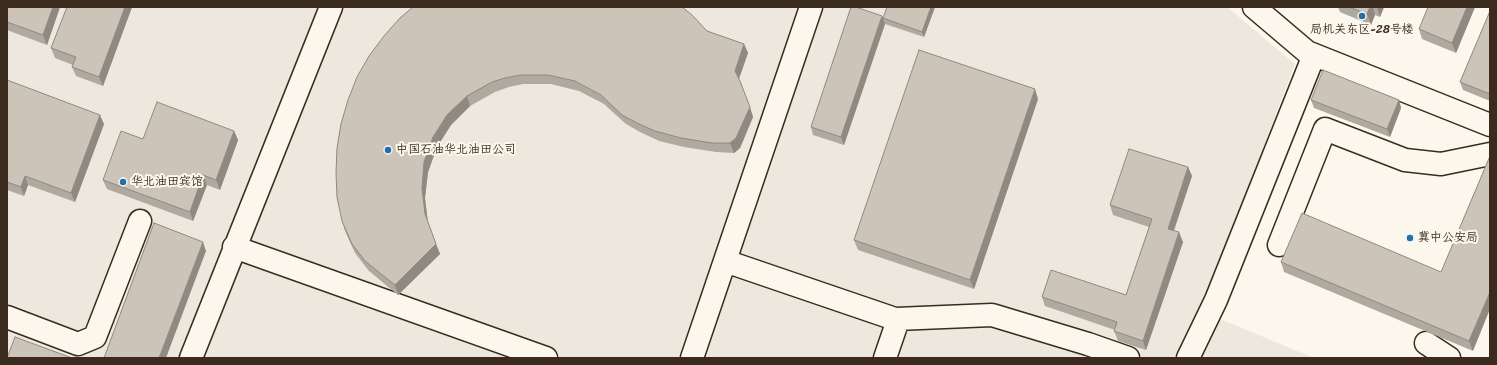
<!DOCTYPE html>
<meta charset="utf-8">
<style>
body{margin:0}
#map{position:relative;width:1497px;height:365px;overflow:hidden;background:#fbf7ec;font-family:Sriracha,sans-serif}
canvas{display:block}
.frame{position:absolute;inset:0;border:8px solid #3b2a1e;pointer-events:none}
</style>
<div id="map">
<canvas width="1497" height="365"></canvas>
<div class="frame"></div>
</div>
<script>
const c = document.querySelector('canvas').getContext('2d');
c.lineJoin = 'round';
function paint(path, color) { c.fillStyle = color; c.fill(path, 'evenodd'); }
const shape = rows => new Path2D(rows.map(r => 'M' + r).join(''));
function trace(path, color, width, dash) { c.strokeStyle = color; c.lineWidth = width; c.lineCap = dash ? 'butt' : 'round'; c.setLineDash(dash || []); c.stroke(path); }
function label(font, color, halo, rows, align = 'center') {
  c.font = font + ' Sriracha,"LXGW WenKai TC",sans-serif'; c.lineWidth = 4; c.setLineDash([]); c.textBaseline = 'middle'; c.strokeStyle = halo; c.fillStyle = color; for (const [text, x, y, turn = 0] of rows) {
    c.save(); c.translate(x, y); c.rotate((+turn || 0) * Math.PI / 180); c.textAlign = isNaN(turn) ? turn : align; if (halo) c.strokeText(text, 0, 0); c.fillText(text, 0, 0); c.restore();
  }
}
paint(shape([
 [7,7,1227,7,1295,64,1201,311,1314,358,7,358]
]), '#ede8dd');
const minor = shape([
 [1254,7,1307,52,1490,125],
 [1279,245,1325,129,1405,160,1441,164,1490,154],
 [234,247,546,358],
 [725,261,898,320,885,358],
 [7,317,78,344,95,337,140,221],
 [896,319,992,315,1088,344,1128,358],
 [1426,343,1449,358],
 [191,358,331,7],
 [692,358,811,7],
 [1188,358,1216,300,1314,55]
]);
trace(minor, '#3b2a1e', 25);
trace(minor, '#fbf7ec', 22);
paint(shape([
 [7,7,60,7,47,45,7,30],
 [132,7,103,86,76,76,72,67,73,65,55,58,51,48],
 [935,7,924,37,885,24,844,145,813,135,811,127,882,16,883,18],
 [1338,7,1384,7,1380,17,1375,15,1371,25,1340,12],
 [1475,7,1456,53,1422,39,1419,29],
 [1490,11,1490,101,1463,90,1460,82],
 [707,31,744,44,748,53,739,79,753,117,740,148,734,153,716,152,684,147,659,141,640,132,626,124,604,104,579,91,551,84,523,84,509,87,495,92,470,106,451,125,437,147,428,172,425,198,428,223,440,254,398,295,369,271,355,253,345,231,342,221,348,100],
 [7,80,104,124,75,202,28,185,24,196,7,190],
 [1038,99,974,289,858,250,854,240],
 [1311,100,1399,100,1401,108,1390,137,1314,108],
 [234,131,238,140,220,190,207,185,193,221,107,189,103,180,143,139],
 [1490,156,1473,351,1284,272,1281,262,1441,272],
 [1188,167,1192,176,1174,231,1183,242,1146,350,1118,341,1114,331,1115,330,1045,306,1042,297,1126,295,1149,227,1113,215,1110,205]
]), '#afa99f');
paint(shape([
 [53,7,60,7,47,45,43,35],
 [125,7,132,7,103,86,99,77],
 [931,7,935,7,924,37,922,32],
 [1370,7,1373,7,1375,15,1371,25,1367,14],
 [1377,7,1384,7,1380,17],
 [1467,7,1475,7,1456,53,1452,43],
 [882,16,885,24,844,145,841,137],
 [744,44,748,53,738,81,735,71],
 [1035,89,1038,99,974,289,970,280],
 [467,96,470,106,451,125,437,147,428,172,425,198,428,224,425,214,422,188,424,162,433,137,447,115],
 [1399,100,1401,108,1390,137,1387,129],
 [750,107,753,117,740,148,734,153,730,143],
 [100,115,104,124,75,202,71,193],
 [234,131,238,140,220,190,216,180],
 [1188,167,1192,176,1171,238,1168,229],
 [203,175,207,185,193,221,190,212],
 [25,176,28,185,24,196,21,187],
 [1179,232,1183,242,1146,350,1143,341],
 [203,242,206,251,166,358,159,358],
 [436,244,440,254,398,295,395,285],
 [1490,292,1490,309,1473,351,1469,341]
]), '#8f8982');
const building = shape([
 [7,7,53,7,43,35,7,22,7,7],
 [67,7,125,7,99,77,72,67,76,57,51,48,67,7],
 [413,7,682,7,692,15,707,31,744,44,735,71,740,81,750,107,736,138,730,143,712,143,681,138,655,131,637,123,622,115,601,95,575,81,548,75,520,75,505,78,492,82,467,96,447,115,433,137,424,162,422,188,425,214,436,244,395,285,365,261,352,244,342,221,337,197,336,173,337,148,341,124,348,100,357,77,369,56,384,36,400,18,413,7],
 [851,7,856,7,882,16,841,137,811,127,851,7],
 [887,7,931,7,922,32,883,18,887,7],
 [1349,7,1370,7,1367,14,1349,7],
 [1428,7,1467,7,1452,43,1419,29,1428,7],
 [1490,11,1490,94,1460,82,1490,11],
 [919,50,1035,89,970,280,854,240,919,50],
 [1323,70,1399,100,1387,129,1311,100,1323,70],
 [7,80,100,115,71,193,25,176,21,187,7,182,7,80],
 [157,102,234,131,216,180,203,175,190,212,103,180,121,131,143,139,157,102],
 [1129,149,1188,167,1168,229,1179,232,1143,341,1114,331,1117,322,1042,297,1051,270,1126,295,1152,219,1110,205,1129,149],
 [1490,156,1490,292,1469,341,1281,262,1302,213,1441,272,1490,156],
 [154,223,203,242,159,358,104,358,154,223],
 [15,337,72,358,7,358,15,337]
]);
paint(building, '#ccc4b9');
trace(building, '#8f8982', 1);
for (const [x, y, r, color] of [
 [1362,16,4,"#1f6fb2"],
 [388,150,4,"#1f6fb2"],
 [123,182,4,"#1f6fb2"],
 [1410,238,4,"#1f6fb2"]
]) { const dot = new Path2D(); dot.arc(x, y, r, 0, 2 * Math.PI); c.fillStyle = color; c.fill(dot); trace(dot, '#fbf7ec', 1.5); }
label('12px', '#3b2a1e', '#fbf7ec', [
 ["局机关东区-28号楼",1362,30,"center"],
 ["中国石油华北油田公司",396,150],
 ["华北油田宾馆",131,182],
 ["冀中公安局",1418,238]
], 'left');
</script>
